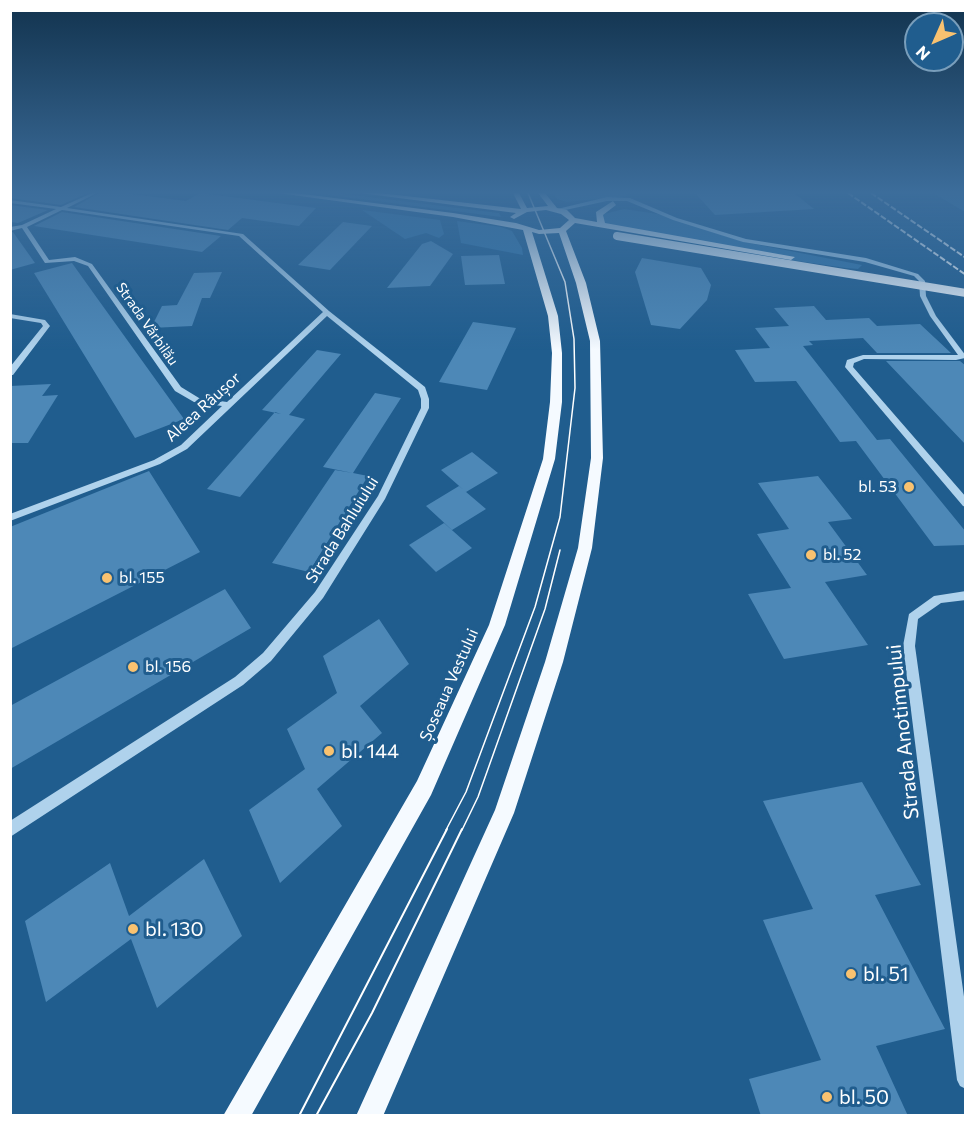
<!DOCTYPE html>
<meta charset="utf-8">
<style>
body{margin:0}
#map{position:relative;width:976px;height:1126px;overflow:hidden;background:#205d8e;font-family:Commissioner,sans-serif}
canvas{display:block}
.frame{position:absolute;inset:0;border:12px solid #fff;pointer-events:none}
.north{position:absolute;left:904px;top:12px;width:60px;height:60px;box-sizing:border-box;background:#205d8e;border:2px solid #799ebb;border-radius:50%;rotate:225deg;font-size:16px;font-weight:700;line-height:24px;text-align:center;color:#fff}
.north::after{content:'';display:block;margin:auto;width:21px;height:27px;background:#f9c270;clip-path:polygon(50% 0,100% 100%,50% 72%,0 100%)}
</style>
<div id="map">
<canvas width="976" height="1126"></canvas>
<div class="frame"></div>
<div class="north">N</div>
</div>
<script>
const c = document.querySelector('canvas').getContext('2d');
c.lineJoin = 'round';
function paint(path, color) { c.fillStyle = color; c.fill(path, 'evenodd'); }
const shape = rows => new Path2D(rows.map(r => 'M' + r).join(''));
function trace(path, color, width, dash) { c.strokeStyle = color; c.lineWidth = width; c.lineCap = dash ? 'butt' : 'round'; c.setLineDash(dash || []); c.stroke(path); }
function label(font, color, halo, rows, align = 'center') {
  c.font = font + ' Commissioner,sans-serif'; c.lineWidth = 6; c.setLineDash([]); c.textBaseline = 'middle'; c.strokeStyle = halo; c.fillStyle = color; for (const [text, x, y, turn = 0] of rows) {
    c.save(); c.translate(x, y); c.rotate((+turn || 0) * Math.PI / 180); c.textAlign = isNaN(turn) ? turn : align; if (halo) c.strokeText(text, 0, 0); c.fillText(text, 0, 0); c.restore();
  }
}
paint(shape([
 [313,193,337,193,499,213,501,217],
 [553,193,624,193,627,196,567,202,557,199],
 [933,193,965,193,965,212],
 [624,209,658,214,744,242,862,265,858,269,846,268,777,258,607,227,600,220,604,214],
 [362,210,440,220,444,234,439,238,426,233,405,239],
 [457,221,501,227,512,231,522,248,523,255,461,243]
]), '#3477ab');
paint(shape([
 [10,193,88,193,61,205,10,198],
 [99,193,124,193,186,201,200,193,316,208,299,226,242,218,228,230,74,207],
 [695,193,794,193,814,209,715,215],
 [10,205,48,210,18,223,10,222],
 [62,212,221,236,202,252,34,226],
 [343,222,372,226,330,270,298,265],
 [13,232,35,263,10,270,10,233],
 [431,241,453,254,430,286,387,288,422,244],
 [499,255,505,284,465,285,461,256],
 [642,258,701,268,711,285,707,300,680,329,651,325,635,272],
 [72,263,97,298,184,419,135,438,34,273],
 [222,272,210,298,202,298,192,326,151,328,162,306,177,305,194,273],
 [814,306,826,320,869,318,877,326,920,324,951,353,877,353,863,338,809,341,813,345,803,346,877,440,890,439,966,532,966,545,934,546,856,441,840,442,796,381,755,382,735,350,770,348,755,328,789,326,774,308],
 [473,322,516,328,487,390,439,382],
 [317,350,341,354,289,415,305,419,240,497,207,489,275,412,281,414,262,410],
 [886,361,960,361,966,366,966,445],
 [51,384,42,396,58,395,28,443,10,443,10,386],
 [375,393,401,398,353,473,368,476,309,572,272,563,335,470,353,473,323,467],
 [472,452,498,473,466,492,441,470],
 [149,471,200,552,10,649,10,527],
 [818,476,852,519,828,522,867,575,825,582,868,645,784,659,748,594,791,588,757,534,789,529,758,483],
 [459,486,486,509,452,530,426,506],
 [444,523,472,548,436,572,409,545],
 [225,589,251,628,10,769,10,706],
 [379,619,409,664,360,706,382,733,317,789,342,826,280,883,249,810,305,769,287,729,337,693,323,656],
 [862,782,921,885,875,895,945,1029,876,1046,908,1116,761,1116,749,1079,821,1060,763,920,813,909,763,801],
 [204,859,242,936,157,1008,131,939,46,1002,25,921,110,863,129,916]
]), '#4d88b7');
paint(shape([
 [92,193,97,193,67,208,243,234,329,311,425,387,429,399,429,408,385,499,323,598,271,661,243,685,10,837,10,821,235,677,263,653,315,592,378,496,421,408,421,399,418,390,327,316,187,449,160,464,10,521,10,514,154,460,181,445,222,406,194,402,175,391,88,266,74,261,45,263,22,228,10,231,10,227,22,225,56,209,10,203,10,200,61,207,92,193],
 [62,210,239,236,323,312,227,402,199,398,181,387,92,264,75,257,49,260,27,227,62,210],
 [607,197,630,198,677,218,746,239,866,258,918,274,925,281,926,296,936,316,966,356,965,358,956,360,864,359,854,363,853,367,966,497,966,507,963,506,845,367,847,360,863,355,958,355,930,316,920,296,919,281,914,276,865,262,743,242,673,220,627,201,607,201,556,212,553,210,607,197],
 [10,314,45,320,50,326,13,375,10,375,10,367,43,326,41,323,10,318,10,314],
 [966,591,966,600,941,603,918,619,915,646,966,1011,966,1089,960,1086,957,1080,903,646,909,614,934,596,966,591]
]), '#afd2ec');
paint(shape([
 [278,193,295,193,453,213,516,223,539,230,560,228,569,220,561,214,546,210,527,212,514,219,510,217,516,213,360,193,379,193,521,209,513,193,519,193,527,208,548,206,538,193,545,193,557,208,567,210,575,218,597,222,596,212,613,201,616,205,603,215,605,223,795,257,791,260,575,223,566,231,586,283,600,341,603,458,592,548,563,662,514,813,383,1116,356,1116,495,810,545,662,578,548,591,458,590,341,576,283,559,233,539,234,532,232,558,316,562,353,562,402,555,459,505,625,431,795,251,1116,223,1116,417,781,489,625,543,459,550,402,552,353,548,316,523,230,453,217,278,193]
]), '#f5faff');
trace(shape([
 [446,830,466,792,535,607,560,517,575,388,574,339,565,282,528,193],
 [462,830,478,797,545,609,560,550]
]), '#fff', 1.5);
trace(shape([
 [299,1116,447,829],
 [316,1116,372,1013,462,829]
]), '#fff', 2);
trace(shape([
 [848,193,966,275],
 [871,193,966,258]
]), '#fff', 2, [6, 2]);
trace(shape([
 [617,236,966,293]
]), '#f5faff', 8);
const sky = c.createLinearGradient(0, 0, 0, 350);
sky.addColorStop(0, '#12334e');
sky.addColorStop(0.55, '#3c6d9b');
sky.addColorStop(1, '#3c6d9b00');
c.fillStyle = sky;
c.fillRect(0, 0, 976, 350);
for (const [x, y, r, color] of [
 [909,487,6,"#f9c270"],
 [811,555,6,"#f9c270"],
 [107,578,6,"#f9c270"],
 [133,667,6,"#f9c270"],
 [329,751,6,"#f9c270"],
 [133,929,6,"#f9c270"],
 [851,974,6,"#f9c270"],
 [827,1097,6,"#f9c270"]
]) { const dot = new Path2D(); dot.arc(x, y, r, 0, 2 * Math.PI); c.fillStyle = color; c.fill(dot); trace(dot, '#205d8e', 2); }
label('14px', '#fff', '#205d8e', [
 ["Strada Vărbilău",147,324,55]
]);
label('16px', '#fff', '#205d8e', [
 ["Aleea Râușor",203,407,-42],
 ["Strada Bahluiului",342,530,-58],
 ["Șoseaua Vestului",449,685,-66]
]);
label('16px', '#fff', '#205d8e', [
 ["bl. 53",897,487,"right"],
 ["bl. 52",823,555],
 ["bl. 155",119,578],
 ["bl. 156",145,667]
], 'left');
label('20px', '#fff', '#205d8e', [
 ["Strada Anotimpului",903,732,-96]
]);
label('20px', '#fff', '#205d8e', [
 ["bl. 144",341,751],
 ["bl. 130",145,929],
 ["bl. 51",863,974],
 ["bl. 50",839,1097]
], 'left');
</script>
